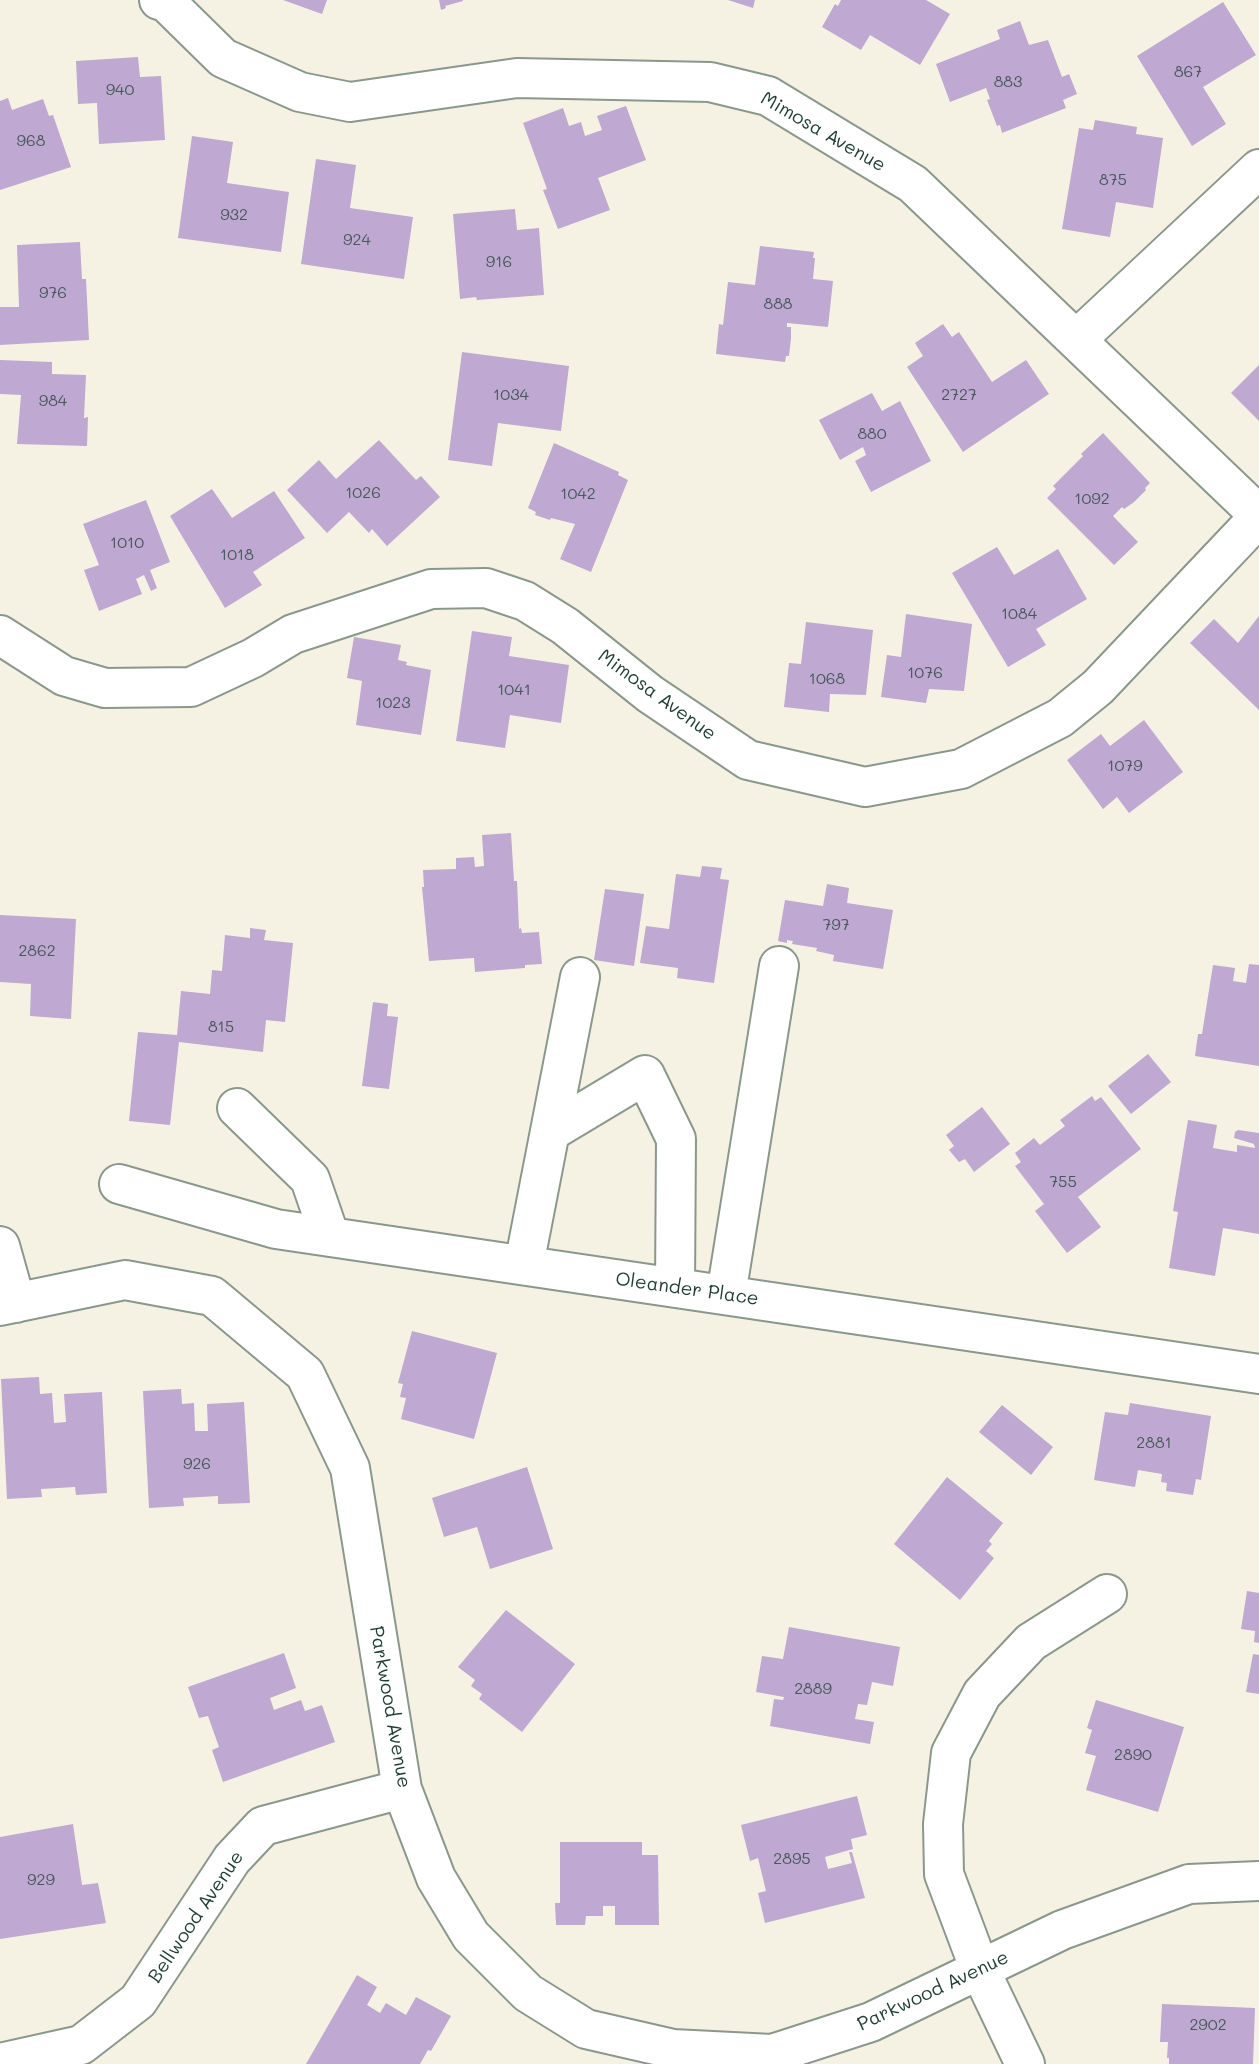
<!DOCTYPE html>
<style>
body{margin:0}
canvas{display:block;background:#f6f2e3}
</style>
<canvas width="1259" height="2064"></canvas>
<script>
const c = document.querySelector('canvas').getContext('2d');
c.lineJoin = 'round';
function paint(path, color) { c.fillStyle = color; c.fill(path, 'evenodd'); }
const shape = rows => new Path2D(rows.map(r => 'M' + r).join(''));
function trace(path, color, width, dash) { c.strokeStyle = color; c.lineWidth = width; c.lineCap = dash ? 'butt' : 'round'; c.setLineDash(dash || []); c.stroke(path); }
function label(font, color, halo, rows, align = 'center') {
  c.font = font + ' Mali,sans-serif'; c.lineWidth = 5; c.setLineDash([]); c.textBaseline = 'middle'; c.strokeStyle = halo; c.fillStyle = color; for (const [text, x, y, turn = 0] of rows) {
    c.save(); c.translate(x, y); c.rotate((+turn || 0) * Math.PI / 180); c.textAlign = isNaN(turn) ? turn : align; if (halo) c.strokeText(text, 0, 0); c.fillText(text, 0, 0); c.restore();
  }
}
paint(shape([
 [283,0,327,0,322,14],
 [439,0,463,0,463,1,445,6,446,8,441,10],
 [728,0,755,0,753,8],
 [841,0,926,0,950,14,920,65,870,35,861,50,822,27,835,4,838,6],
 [1223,2,1256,55,1203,87,1226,124,1192,146,1137,56],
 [1020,21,1029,45,1048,40,1062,77,1069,74,1077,94,1063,100,1066,108,1002,133,1000,125,997,126,987,100,990,99,986,88,950,102,936,64,1000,39,997,30],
 [138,57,140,77,161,76,165,140,99,144,97,103,78,104,76,61],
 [8,98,12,110,43,99,49,116,53,115,71,167,0,190,0,101],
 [626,106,646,160,598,178,610,210,558,229,543,190,547,189,523,123,563,108,569,126,581,122,585,136,602,130,597,116],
 [1095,120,1137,127,1136,134,1163,138,1153,208,1116,202,1110,237,1062,229,1079,128,1093,130],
 [192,136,233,142,227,183,289,192,281,252,178,238],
 [316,159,356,165,350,208,413,217,404,279,301,264],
 [515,209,517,230,539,228,544,295,477,300,476,297,460,299,453,214],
 [80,242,82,279,86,279,89,340,0,345,0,307,19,307,17,245],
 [760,246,814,252,813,258,815,258,813,279,833,281,828,327,787,323,787,327,791,327,791,338,789,356,786,356,785,362,716,354,719,324,723,325,728,282,755,285],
 [943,324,952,337,959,332,992,382,1026,360,1049,394,963,452,907,367,923,356,915,343],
 [462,352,569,366,561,431,498,423,492,466,448,460],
 [0,360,52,362,52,374,86,375,84,418,88,417,87,446,17,444,21,395,0,394],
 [1259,365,1259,421,1231,393],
 [872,393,882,411,900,401,931,461,871,492,855,461,866,455,863,447,840,460,819,420],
 [1103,433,1150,483,1145,488,1146,490,1134,502,1124,509,1122,507,1113,516,1138,542,1114,565,1047,498,1056,489,1053,486,1083,456,1081,454],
 [379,440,416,480,421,476,440,497,387,546,372,529,369,533,349,512,327,533,287,490,319,460,336,479],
 [554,443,619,472,618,475,628,480,591,572,560,559,575,524,551,518,550,520,535,515,536,512,528,508],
 [212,489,232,518,274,491,305,538,253,572,262,585,225,608,170,516],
 [146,500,170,562,150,570,157,588,151,591,144,575,136,579,142,594,99,611,84,570,99,565,83,524],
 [997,547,1014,575,1058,549,1087,599,1036,629,1046,645,1008,667,952,573],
 [906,614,972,624,964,691,929,689,926,703,881,697,887,655,901,657],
 [1259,616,1259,710,1190,643,1214,619,1238,643],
 [806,622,873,630,866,695,830,694,829,712,784,707,789,663,801,664],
 [472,631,512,637,509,656,569,665,561,723,510,715,505,748,456,741],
 [354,637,401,645,398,660,407,662,406,665,431,670,421,735,356,725,362,681,347,678],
 [1144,720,1183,772,1129,813,1117,797,1103,809,1067,760,1101,734,1110,746],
 [511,833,514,881,517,881,519,929,521,928,522,933,539,932,542,964,525,965,525,968,475,972,474,958,429,961,422,887,424,887,423,870,456,869,456,858,474,857,475,867,484,866,482,835],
 [702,866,722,868,720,879,729,880,714,983,677,978,678,968,640,963,646,926,669,929,676,874,700,877],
 [827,884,849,888,847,903,893,910,883,969,833,961,834,955,816,951,817,948,792,944,793,941,787,940,787,943,778,941,785,900,823,906],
 [605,889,644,894,634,966,594,960],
 [0,915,76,919,71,1019,30,1016,31,984,0,982],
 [250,928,266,930,264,940,293,943,285,1022,266,1020,263,1052,179,1042,170,1125,129,1121,138,1032,177,1035,181,991,210,994,212,970,222,971,225,935,250,938],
 [1249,964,1259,965,1259,1066,1195,1056,1198,1034,1202,1034,1213,965,1235,968,1233,981,1246,983],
 [373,1002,388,1004,387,1016,398,1017,389,1089,362,1086],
 [1148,1054,1171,1082,1131,1114,1108,1086],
 [1092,1096,1095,1101,1101,1097,1141,1149,1078,1197,1101,1227,1067,1253,1035,1211,1044,1204,1015,1166,1021,1162,1015,1153,1034,1138,1040,1145,1065,1126,1060,1120],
 [982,1107,1010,1144,974,1172,965,1159,959,1162,949,1150,954,1146,946,1135],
 [1188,1120,1217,1125,1213,1148,1237,1152,1237,1145,1255,1148,1254,1144,1234,1138,1235,1132,1238,1130,1259,1133,1259,1234,1223,1228,1215,1276,1169,1268,1178,1212,1173,1211],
 [412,1331,497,1353,474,1439,401,1419,406,1398,400,1397,403,1384,398,1383],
 [39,1377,40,1394,52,1393,54,1423,66,1422,64,1394,102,1392,107,1493,76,1495,75,1487,41,1489,42,1497,7,1499,1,1379],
 [181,1389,182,1404,194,1403,195,1431,208,1431,207,1404,244,1402,250,1503,218,1504,218,1496,183,1498,184,1506,149,1508,143,1391],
 [1130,1403,1211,1416,1201,1480,1196,1479,1193,1495,1166,1491,1167,1483,1161,1482,1162,1474,1138,1470,1135,1487,1094,1480,1105,1412,1128,1415],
 [1002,1405,1053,1447,1031,1475,979,1432],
 [527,1467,553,1549,490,1569,477,1527,444,1537,432,1498],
 [947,1477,1003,1523,989,1541,992,1544,986,1551,994,1558,960,1600,894,1544],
 [1247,1591,1259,1593,1259,1643,1254,1642,1255,1631,1241,1629],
 [506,1610,575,1664,522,1732,479,1699,482,1694,471,1686,475,1680,458,1667],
 [789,1627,900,1647,893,1686,872,1682,867,1705,858,1704,855,1719,874,1722,870,1744,770,1726,774,1699,783,1700,784,1697,756,1692,762,1656,783,1659],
 [284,1653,296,1688,270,1698,274,1710,301,1700,305,1711,322,1705,335,1742,223,1782,212,1750,219,1747,208,1716,199,1718,188,1687],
 [1253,1654,1259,1655,1259,1694,1246,1692],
 [1096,1700,1184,1727,1158,1812,1086,1790,1096,1756,1085,1753,1092,1730,1087,1728],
 [857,1796,867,1835,851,1839,853,1849,825,1857,828,1869,852,1863,849,1852,852,1852,865,1898,765,1923,758,1893,766,1891,758,1858,750,1861,741,1825],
 [73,1824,82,1885,98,1883,106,1923,0,1939,0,1837],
 [560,1842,642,1842,642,1855,658,1855,659,1925,615,1925,615,1906,603,1906,603,1916,586,1916,585,1925,556,1925,555,1903,560,1903],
 [357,1975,377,1987,367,2005,380,2013,386,2003,406,2015,416,1997,451,2016,431,2051,428,2050,420,2064,306,2064],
 [1162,2004,1255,2008,1253,2064,1169,2064,1169,2058,1167,2058,1168,2042,1160,2042]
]), '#bfa8d1');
const minor = shape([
 [159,0,166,2,223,58,300,92,350,102,517,78,710,82,768,96,913,184,1259,515],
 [1076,340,1259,169],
 [0,635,64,676,105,688,191,687,253,658,293,634,431,589,486,588,525,601,565,626,650,694,748,760,865,787,961,769,1060,718,1098,687,1259,517],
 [237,1108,310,1179,330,1237],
 [550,1132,645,1075,676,1139,675,1288],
 [119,1184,276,1229,1259,1374],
 [0,1246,16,1303],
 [524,1265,580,977],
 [726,1295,779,966],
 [0,1306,125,1280,212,1296,305,1374,350,1468,402,1789,436,1878,471,1936,528,1993,586,2029,673,2049,772,2054,871,2022,1062,1930,1189,1884,1259,1881],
 [0,2063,81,2045,138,2001,232,1859,263,1826,402,1789],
 [1025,2064,980,1970,944,1874,943,1824,951,1753,982,1694,1031,1642,1107,1594]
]);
trace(minor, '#8a988c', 42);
trace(minor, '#fff', 38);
label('16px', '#47585b', null, [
 ["867",1188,72],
 ["883",1008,82],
 ["940",120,90],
 ["968",31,141],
 ["875",1113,180],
 ["932",234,215],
 ["924",357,240],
 ["916",499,262],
 ["976",53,293],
 ["888",778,304],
 ["1034",511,395],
 ["2727",959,395],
 ["984",53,401],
 ["880",872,434],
 ["1026",363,493],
 ["1042",578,494],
 ["1092",1092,499],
 ["1010",127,543],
 ["1018",237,555],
 ["1084",1019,614],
 ["1076",925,673],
 ["1068",827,679],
 ["1041",514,690],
 ["1023",393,703],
 ["1079",1125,766],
 ["797",836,925],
 ["2862",37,951],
 ["815",221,1027],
 ["755",1063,1182],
 ["2881",1154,1443],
 ["926",197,1464],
 ["2889",813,1689],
 ["2890",1133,1755],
 ["2895",792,1859],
 ["929",41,1880],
 ["2902",1208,2025]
]);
label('19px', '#1f3d34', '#fff', [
 ["Mimosa Avenue",823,132,30],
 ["Mimosa Avenue",657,695,36],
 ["Oleander Place",687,1289,8],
 ["Parkwood Avenue",390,1707,80],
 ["Bellwood Avenue",196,1917,-56],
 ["Parkwood Avenue",933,1991,-25]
]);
</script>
